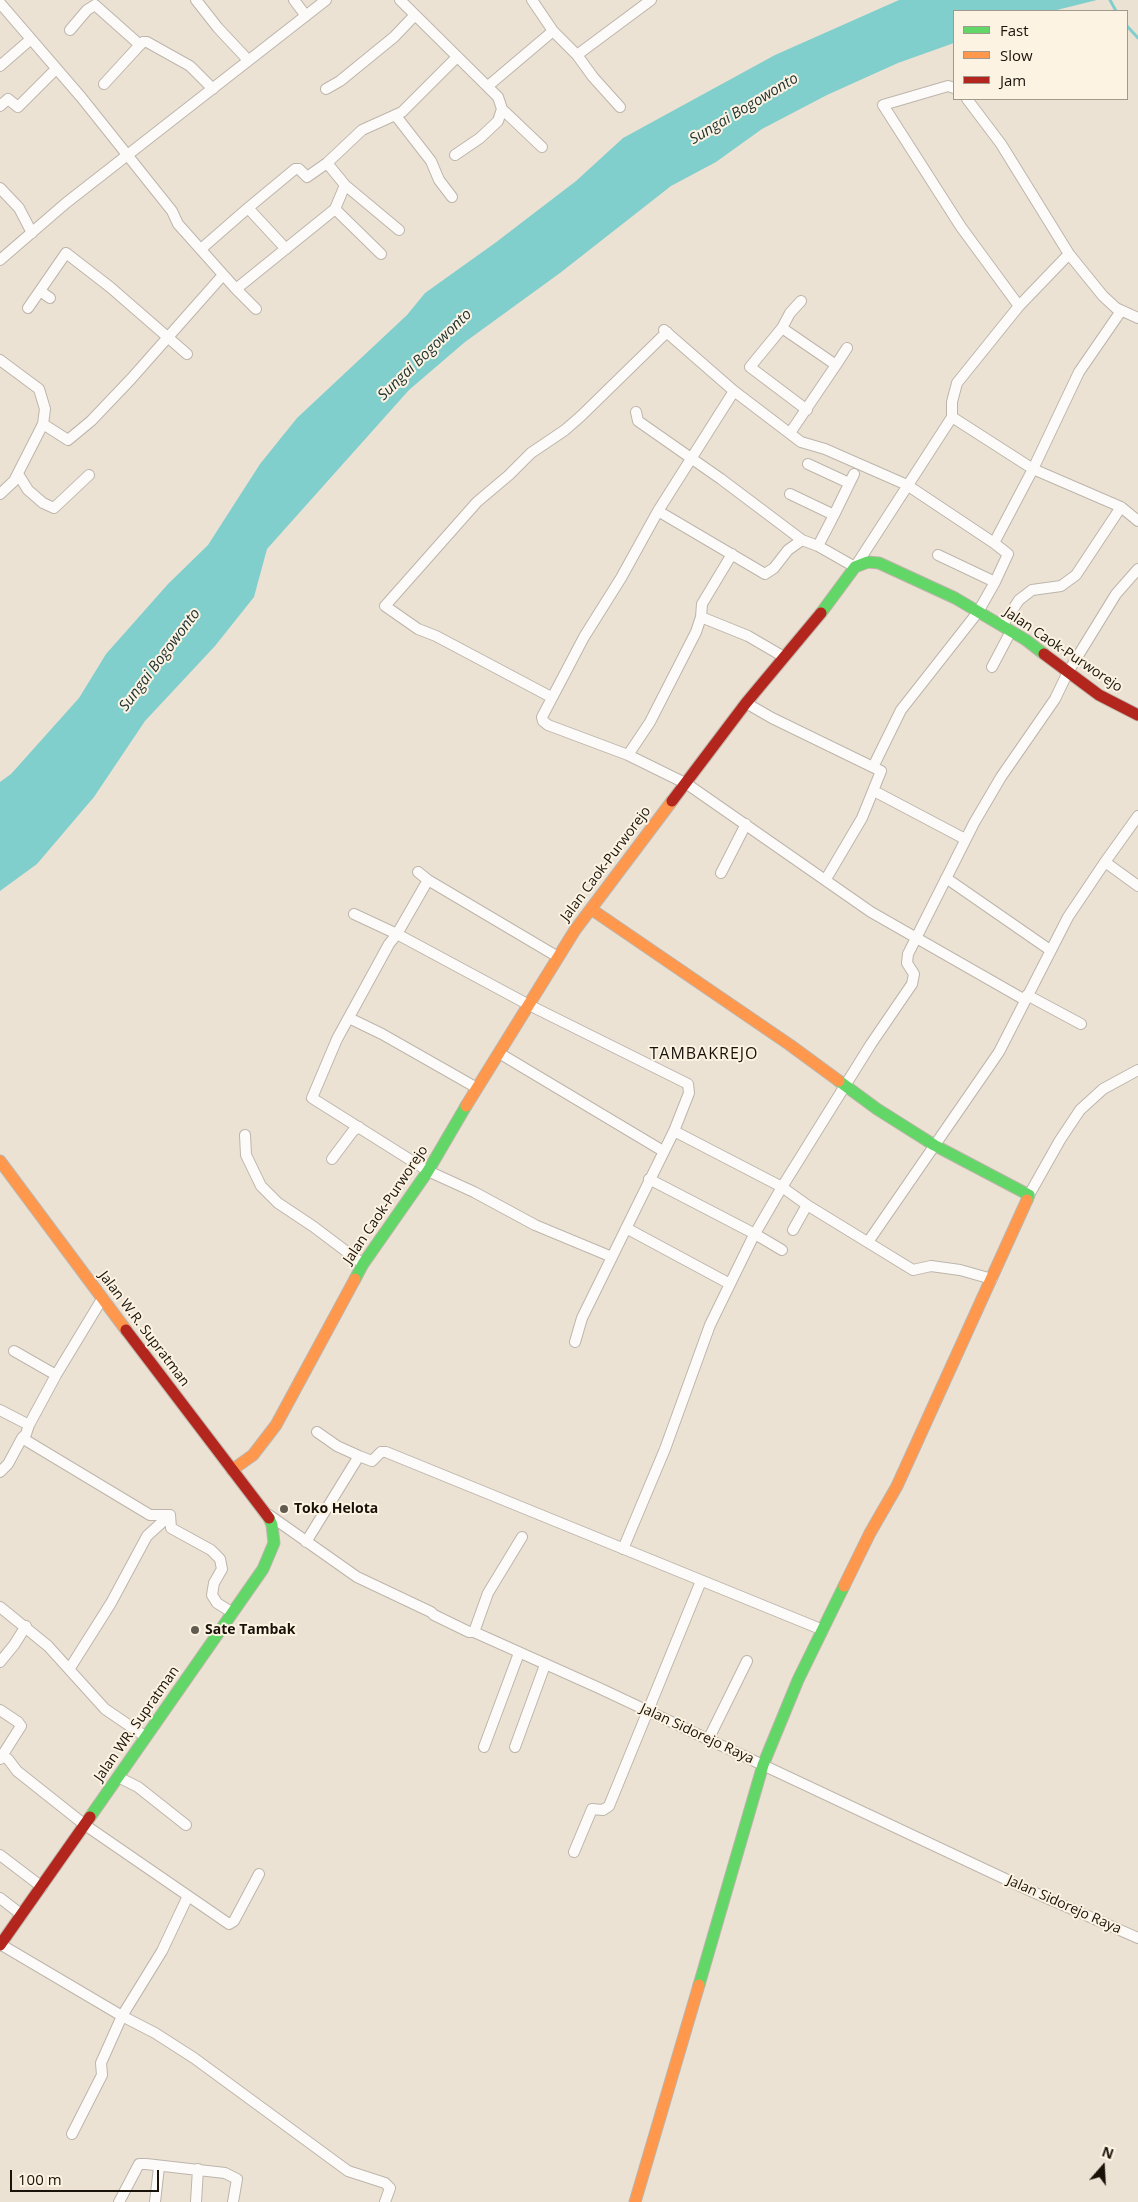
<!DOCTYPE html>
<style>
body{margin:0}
#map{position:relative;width:1138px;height:2202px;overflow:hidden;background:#ece2d4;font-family:"Open Sans",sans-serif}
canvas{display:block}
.legend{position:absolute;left:953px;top:10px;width:175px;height:90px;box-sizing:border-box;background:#fdf3e3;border:1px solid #a1998c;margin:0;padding:6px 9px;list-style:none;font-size:15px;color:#181209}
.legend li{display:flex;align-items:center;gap:10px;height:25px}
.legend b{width:25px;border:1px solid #a1998c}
.north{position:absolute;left:1078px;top:2142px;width:50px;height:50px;-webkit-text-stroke:4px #fdf3e3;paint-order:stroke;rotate:19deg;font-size:14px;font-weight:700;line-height:20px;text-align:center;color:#181209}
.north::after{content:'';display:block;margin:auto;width:18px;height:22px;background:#181209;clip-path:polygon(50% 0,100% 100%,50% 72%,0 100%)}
.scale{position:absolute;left:10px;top:2170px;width:149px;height:22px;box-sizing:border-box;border:2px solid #181209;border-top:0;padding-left:6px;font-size:15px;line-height:18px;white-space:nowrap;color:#181209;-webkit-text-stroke:4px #fdf3e3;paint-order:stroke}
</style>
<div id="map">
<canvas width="1138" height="2202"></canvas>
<ul class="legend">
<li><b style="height:6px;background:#63d668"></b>Fast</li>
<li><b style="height:6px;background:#ff974d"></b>Slow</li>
<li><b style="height:6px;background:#b3261e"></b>Jam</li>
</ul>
<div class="north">N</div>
<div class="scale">100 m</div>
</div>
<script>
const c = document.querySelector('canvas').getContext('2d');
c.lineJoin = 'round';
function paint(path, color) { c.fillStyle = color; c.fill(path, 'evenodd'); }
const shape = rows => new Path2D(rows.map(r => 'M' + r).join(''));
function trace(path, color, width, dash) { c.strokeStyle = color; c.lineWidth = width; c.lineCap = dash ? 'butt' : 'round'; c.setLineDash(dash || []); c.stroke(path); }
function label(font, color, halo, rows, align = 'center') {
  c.font = font + ' "Open Sans",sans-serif'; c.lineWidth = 4; c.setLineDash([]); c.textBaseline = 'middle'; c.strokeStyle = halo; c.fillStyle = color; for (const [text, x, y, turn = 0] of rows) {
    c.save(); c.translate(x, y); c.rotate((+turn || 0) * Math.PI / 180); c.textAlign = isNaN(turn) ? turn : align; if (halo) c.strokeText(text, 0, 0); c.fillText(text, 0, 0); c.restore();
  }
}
paint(shape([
 [899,0,1097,0,1053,11,954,11,954,43,898,63,827,95,762,129,716,162,671,186,560,273,465,342,409,390,267,549,254,597,215,646,145,721,94,797,37,864,0,891,0,782,11,774,79,698,106,654,168,584,208,545,260,464,297,418,407,315,425,293,495,243,576,181,623,138,775,55]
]), '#81cfcd');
trace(shape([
 [1110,0,1116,11],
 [1127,26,1138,38]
]), '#81cfcd', 3);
const street = shape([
 [196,0,218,28,248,60],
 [294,0,306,16],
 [400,0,498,97,502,109,498,121,480,138,455,155],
 [532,0,553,31,577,55,593,77,620,107],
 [0,3,81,97,172,211,178,224,236,289,335,209,345,185],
 [70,30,87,10,95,5,140,45],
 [577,55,651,0],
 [0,66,31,39],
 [104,84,137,48,143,42,147,42,190,66,213,89],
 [488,86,553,31],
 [954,88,948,86,883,105,961,227,1019,306,1069,254,1001,144,967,99],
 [326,89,340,81,394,37,415,15],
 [0,106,8,99,18,107,56,69],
 [502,109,542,147],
 [396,116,431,161,439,180,452,197],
 [0,188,19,208,32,233],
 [248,208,295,169,299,169,307,177,327,163],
 [335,209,381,254],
 [399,230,345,185,327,163,362,130,402,112,457,57],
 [201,249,248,208,286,249],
 [1069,254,1103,296,1116,308,1138,318],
 [0,260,66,203,326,0],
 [236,289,256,309],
 [40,291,50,298],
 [28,308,66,253,110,287,187,354],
 [782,328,750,367,807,410],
 [664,330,734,391],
 [0,360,39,389,45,409,43,424,68,440,91,421,131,379,223,275],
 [836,365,847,348],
 [636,412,638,421,721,479,802,540,818,546,855,567,952,417,952,402,957,383,1019,306],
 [952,417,1033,469,1121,507,1138,521],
 [790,433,836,365,782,328,790,313,801,301],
 [808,464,849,483],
 [18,474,28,490,43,503,54,508,89,475],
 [0,494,14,481,43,424],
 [790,494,834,515,854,474],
 [658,511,765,574,774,568,788,550,802,540],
 [818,546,834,515],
 [938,555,995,582],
 [701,617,748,636,784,657],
 [1002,626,1019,600,1032,590,1061,586,1076,575,1121,507],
 [992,667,1011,631],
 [551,697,436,636,418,629,385,606,477,502,509,475,531,453,565,430,581,416,667,332],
 [746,703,772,718,881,771,862,818,826,879],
 [628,755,650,722,696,632,701,617,702,604,732,554],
 [873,767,901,710,978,612,995,582,1008,554,994,543],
 [874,791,965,839],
 [1138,816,1105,862,1138,886],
 [418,872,428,880,558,957],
 [721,873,746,824],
 [946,878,1050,950],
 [428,880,397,934,389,944,337,1039,312,1098,428,1171,474,1192,535,1225,612,1257],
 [354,914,397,934,529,1005,688,1084,689,1093,674,1131,582,1318,575,1342],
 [1027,995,1081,1024],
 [1025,1000,871,912,687,784,628,755,548,725,543,721,542,717,584,637,621,578,658,511,734,391,801,442,825,449,907,485,994,543,1033,469,1079,372,1121,311],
 [349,1018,382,1034,477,1088],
 [499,1053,663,1151],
 [674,1131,782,1187,807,1205,913,1270,931,1266,960,1270,992,1279],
 [245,1135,246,1155,261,1186,278,1203,314,1227,363,1264],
 [332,1159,353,1131,359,1127],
 [649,1179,755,1234,782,1250],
 [1029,1195,1060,1140,1080,1110,1103,1089,1138,1070],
 [626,1228,730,1284,753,1237,782,1187,871,1044,912,984,914,974,907,963,908,954,974,823,1001,777,1055,699,1068,672,1116,594,1138,569],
 [793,1230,807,1205],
 [868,1242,999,1052,1068,917,1105,862],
 [14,1351,56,1375],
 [0,1410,29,1425],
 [22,1438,150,1515,170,1515,171,1528,211,1550,220,1559,222,1569,214,1583,212,1595,217,1603,233,1613],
 [359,1456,372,1461,381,1452,386,1452,823,1630],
 [0,1472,8,1464,22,1438,26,1434,29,1425,56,1375,102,1299],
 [269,1515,357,1577,431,1612,434,1615,469,1632,474,1632,599,1688,1033,1892,1138,1938],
 [306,1542,359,1456,337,1446,317,1432],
 [623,1549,665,1449,710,1325,730,1284],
 [0,1607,48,1646,105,1709,146,1737],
 [474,1632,488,1593,522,1537],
 [0,1662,14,1645,26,1626],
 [70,1668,111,1603,147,1536,170,1515],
 [0,1710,18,1722,21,1726,0,1759],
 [708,1740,747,1661],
 [484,1747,519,1653],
 [515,1747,545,1665],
 [0,1756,8,1759,17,1771,85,1825,229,1924,234,1921,259,1874],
 [118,1777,138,1787,186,1825],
 [574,1852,592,1809,603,1810,609,1806,701,1581],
 [0,1855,42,1887],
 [0,1898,22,1915],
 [0,1944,122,2016,155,2033,194,2058,348,2171,385,2183,390,2188,385,2202],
 [72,2134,102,2075,101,2063,122,2016,162,1951,188,1896],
 [119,2202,139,2164,146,2164,225,2173,237,2179,233,2202],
 [155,2202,159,2167],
 [196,2202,198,2169]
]);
const fast = shape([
 [821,613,855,567,868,562,879,563,955,598,1026,640,1044,654],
 [839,1081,877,1109,934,1145,1029,1195,1027,1200],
 [355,1279,363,1264,428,1171,466,1106],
 [90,1817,263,1569,274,1543,272,1525,269,1518],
 [699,1985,763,1765,798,1680,844,1586]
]);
const slow = shape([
 [591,909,790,1045,839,1081],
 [466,1106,575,930,672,801],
 [0,1161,126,1330],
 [232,1470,253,1455,276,1425,355,1279],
 [844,1586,870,1533,897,1486,1027,1200],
 [635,2202,699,1985]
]);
const jam = shape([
 [1044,654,1099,695,1138,715],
 [672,801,746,703,821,613],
 [126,1330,269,1518],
 [0,1945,90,1817]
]);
trace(street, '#bdb5ab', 12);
trace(fast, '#bdb5ab', 13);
trace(slow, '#bdb5ab', 13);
trace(jam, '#bdb5ab', 13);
trace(street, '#fcfbf9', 10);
trace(fast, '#63d668', 11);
trace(slow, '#ff974d', 11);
trace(jam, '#b3261e', 11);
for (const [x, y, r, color] of [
 [284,1509,5,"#625b50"],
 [195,1630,5,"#625b50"]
]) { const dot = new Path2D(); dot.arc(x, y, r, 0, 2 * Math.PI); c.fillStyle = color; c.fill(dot); trace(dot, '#fdf3e3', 2); }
label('14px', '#181209', '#fdf3e3', [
 ["Jalan Caok-Purworejo",1063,650,34],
 ["Jalan Caok-Purworejo",606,864,-53],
 ["Jalan Caok-Purworejo",386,1205,-56],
 ["Jalan W.R. Supratman",144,1329,53],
 ["Jalan WR. Supratman",137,1724,-55],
 ["Jalan Sidorejo Raya",697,1734,25],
 ["Jalan Sidorejo Raya",1064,1905,24]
]);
label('bold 14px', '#181209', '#fdf3e3', [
 ["Toko Helota",294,1509],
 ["Sate Tambak",205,1630]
], 'left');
label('italic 15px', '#1b3030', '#fdf3e3', [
 ["Sungai Bogowonto",744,109,-31],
 ["Sungai Bogowonto",425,355,-44],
 ["Sungai Bogowonto",160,660,-53]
]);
c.letterSpacing = '1px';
label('16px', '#181209', '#fdf3e3', [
 ["TAMBAKREJO",704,1054]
]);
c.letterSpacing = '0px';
</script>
